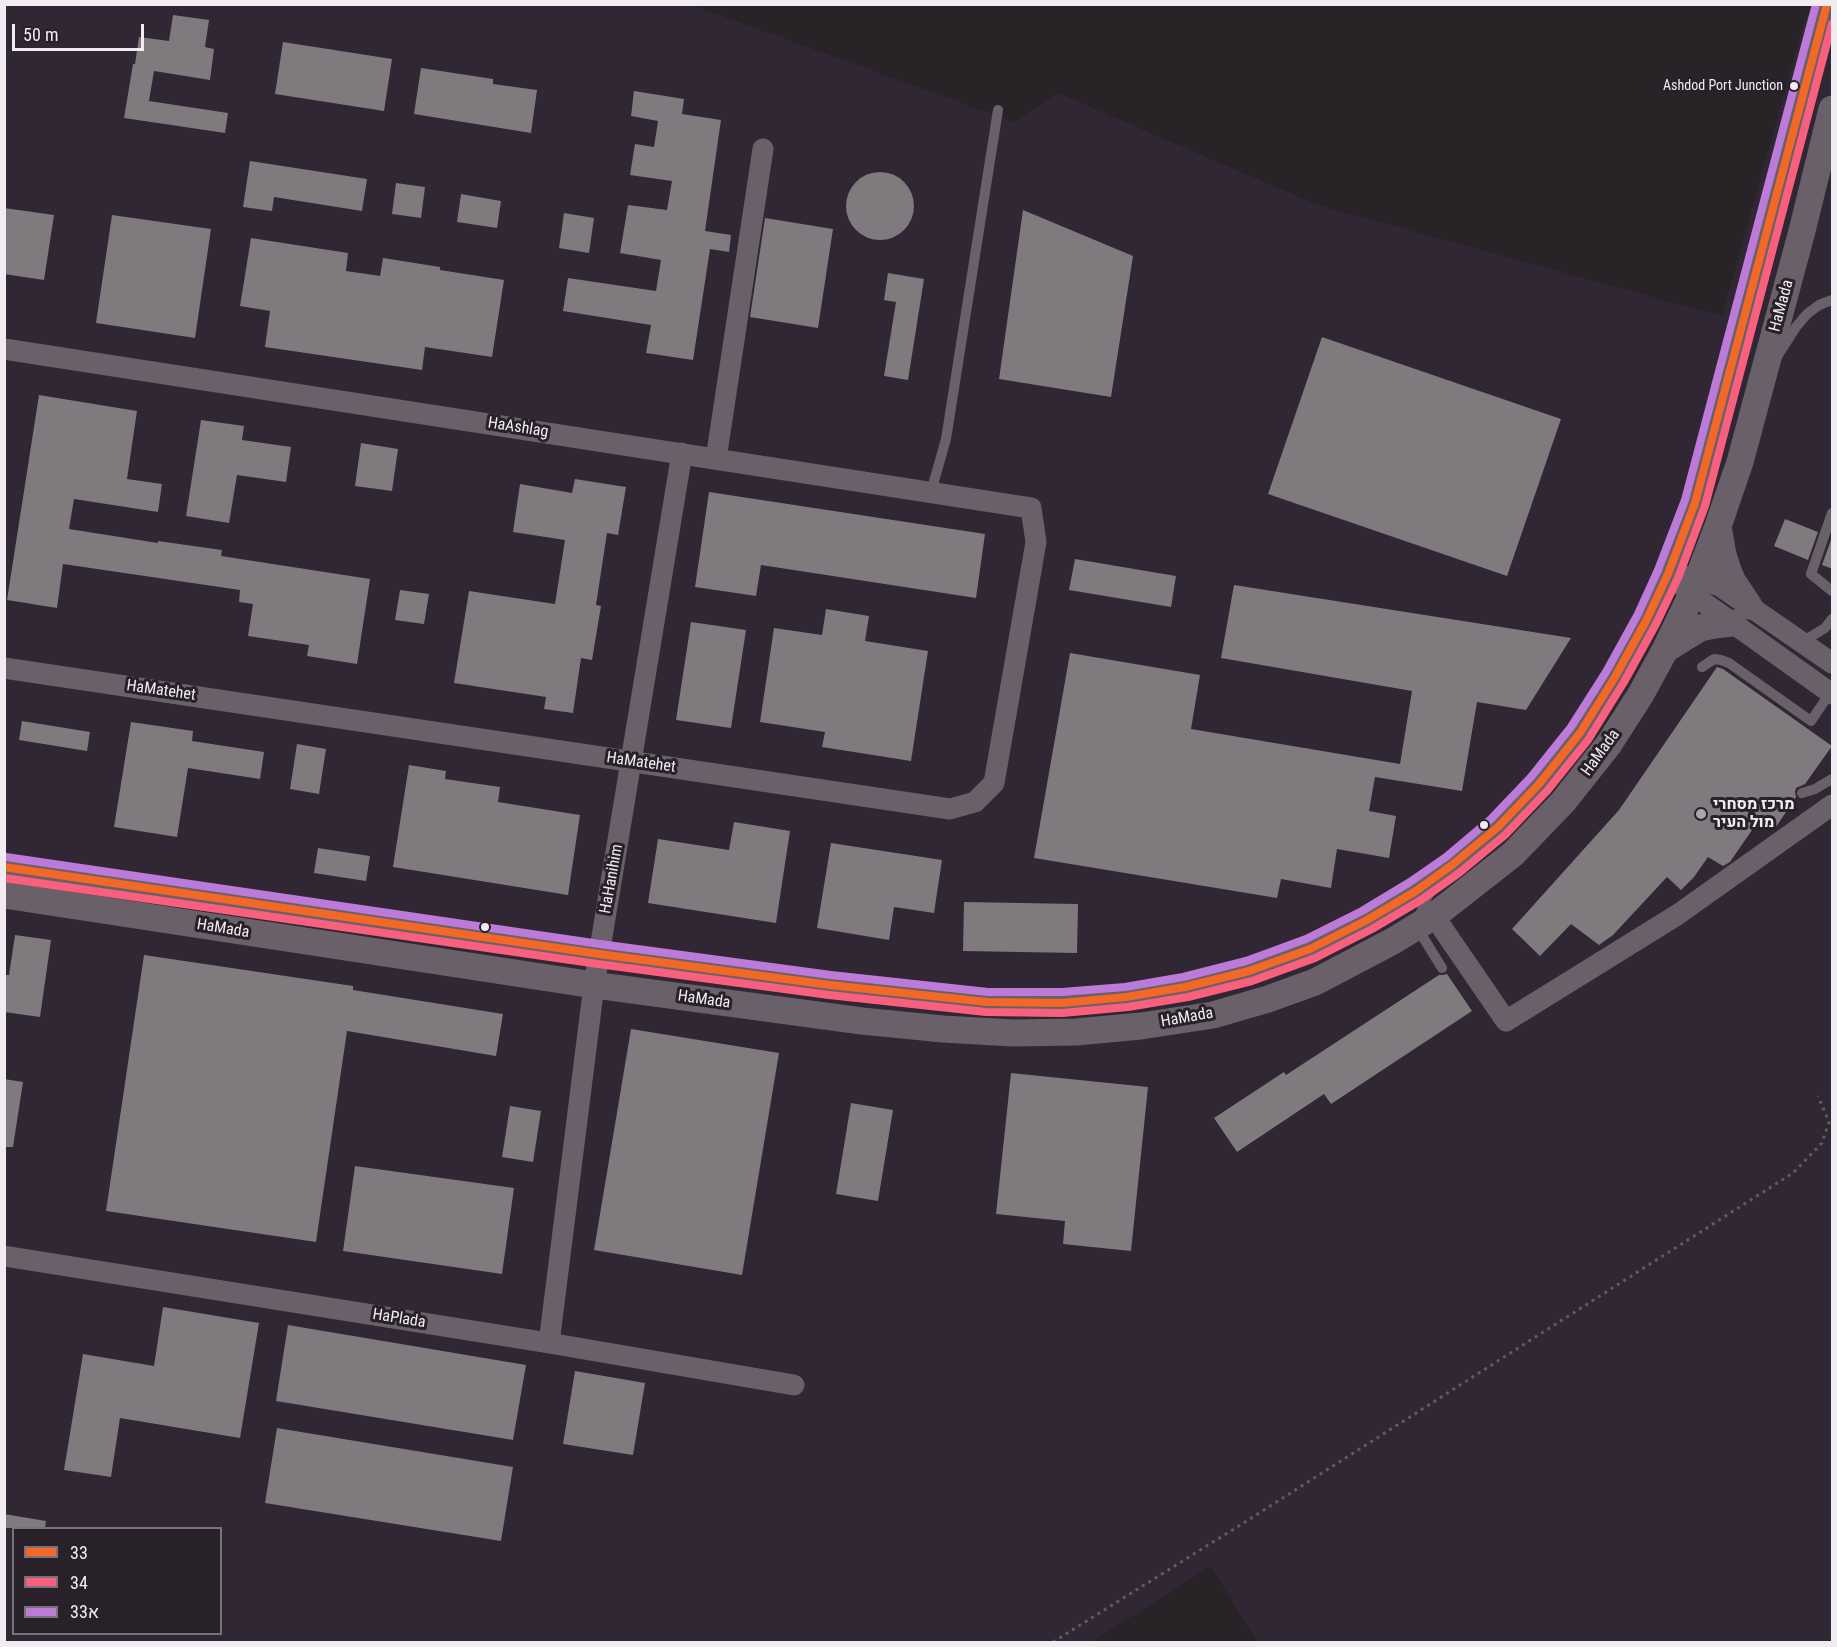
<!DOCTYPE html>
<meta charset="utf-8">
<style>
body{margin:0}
#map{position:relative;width:1837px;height:1647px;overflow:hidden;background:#272327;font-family:"Roboto Condensed",Heebo,sans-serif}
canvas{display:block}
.frame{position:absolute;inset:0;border:6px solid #f1ecf2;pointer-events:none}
.legend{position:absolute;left:12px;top:1527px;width:210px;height:108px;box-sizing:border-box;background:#292129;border:2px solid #797279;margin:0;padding:8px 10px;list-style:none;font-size:18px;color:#f1ecf2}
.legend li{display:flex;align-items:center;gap:12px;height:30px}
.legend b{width:30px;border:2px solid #797279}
.scale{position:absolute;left:12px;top:24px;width:132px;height:27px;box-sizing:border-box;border:3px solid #f1ecf2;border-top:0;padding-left:8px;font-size:18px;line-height:21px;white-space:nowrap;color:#f1ecf2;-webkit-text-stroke:4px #292129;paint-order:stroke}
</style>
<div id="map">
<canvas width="1837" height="1647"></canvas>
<div class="frame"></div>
<ul class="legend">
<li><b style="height:8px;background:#f36827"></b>33</li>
<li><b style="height:8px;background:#f8607d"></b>34</li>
<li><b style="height:8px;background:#bd7bd9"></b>33א</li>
</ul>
<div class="scale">50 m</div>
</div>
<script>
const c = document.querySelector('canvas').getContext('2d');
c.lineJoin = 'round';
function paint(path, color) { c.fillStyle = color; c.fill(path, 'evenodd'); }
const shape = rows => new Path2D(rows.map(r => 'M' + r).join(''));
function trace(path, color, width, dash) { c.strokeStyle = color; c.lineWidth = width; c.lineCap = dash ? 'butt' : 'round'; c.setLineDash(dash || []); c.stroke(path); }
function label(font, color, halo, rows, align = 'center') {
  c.font = font + ' "Roboto Condensed",Heebo,sans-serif'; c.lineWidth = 6; c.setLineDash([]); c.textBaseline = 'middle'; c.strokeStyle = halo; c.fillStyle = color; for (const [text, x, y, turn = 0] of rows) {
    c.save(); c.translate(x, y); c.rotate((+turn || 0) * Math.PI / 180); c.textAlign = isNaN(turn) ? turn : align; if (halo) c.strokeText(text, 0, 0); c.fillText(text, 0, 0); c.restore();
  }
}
paint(shape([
 [5,5,692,5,1014,122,1058,93,1318,205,1722,316,1806,15,1832,18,1832,1642,1257,1642,1211,1566,1092,1642,5,1642],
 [14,1528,220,1528,220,1634,14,1634]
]), '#312633');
paint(shape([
 [173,15,209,20,205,47,214,49,210,80,154,71,149,101,228,113,225,133,124,118,133,64,135,64,139,37,169,41],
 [283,42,392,59,384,111,275,94],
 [421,68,493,79,493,84,537,90,531,133,414,114],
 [634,91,684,99,682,114,721,120,705,231,731,235,729,252,710,249,693,360,646,353,651,325,563,311,568,278,656,291,661,260,620,253,628,205,667,210,672,181,630,175,635,144,654,147,658,121,631,116],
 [250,161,367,179,362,211,274,197,272,211,243,207],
 '846 206a34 34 0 1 1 68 0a34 34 0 1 1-68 0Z',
 [396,183,425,187,421,218,392,214],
 [461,194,501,201,497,228,457,222],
 [4,208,54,215,44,280,4,274],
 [1023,210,1133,256,1111,397,999,379],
 [564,213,594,218,589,253,559,248],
 [112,215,211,229,195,338,96,323],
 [765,218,833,229,818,328,750,317],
 [251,238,348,253,346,271,380,276,383,258,440,267,440,270,504,280,492,357,425,347,422,370,265,347,270,311,240,306],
 [888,273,924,279,908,380,884,376,896,302,884,300],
 [1322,337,1561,419,1507,576,1268,494],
 [39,395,137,411,127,479,162,484,158,512,74,499,69,529,158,543,158,541,222,550,221,556,370,579,357,664,307,656,309,645,248,636,253,604,239,602,240,590,63,564,57,608,7,600],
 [201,420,244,426,242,440,291,447,286,482,237,475,229,523,186,516],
 [361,443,398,449,392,491,355,486],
 [575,479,626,487,618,535,607,533,596,605,601,606,592,660,581,658,573,713,544,709,546,697,454,683,469,591,555,604,565,540,513,532,520,484,572,493],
 [709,492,985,534,976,598,761,565,756,596,695,587],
 [1785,519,1818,532,1808,560,1774,546],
 [1832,537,1833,538,1833,569,1822,565],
 [1075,559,1176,576,1171,607,1069,590],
 [1234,585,1571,638,1526,710,1477,702,1462,791,1375,777,1369,811,1396,816,1389,858,1337,849,1331,888,1281,879,1277,898,1034,858,1070,653,1200,675,1191,729,1400,764,1412,691,1221,658],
 [400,590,429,594,424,624,395,620],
 [826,609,869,616,865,641,928,651,911,761,822,747,825,732,760,722,774,628,822,635],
 [691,622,746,630,731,728,676,720],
 [1717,667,1723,669,1832,746,1805,784,1796,788,1795,792,1796,797,1776,827,1761,817,1730,862,1723,866,1708,857,1694,877,1681,890,1667,877,1613,935,1599,945,1571,924,1540,956,1512,929,1619,810],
 [22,721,90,732,87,751,19,740],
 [131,722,193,731,192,741,264,752,260,779,188,768,177,837,114,827],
 [297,744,326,749,319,794,290,789],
 [409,765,446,771,445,779,500,787,498,802,580,815,568,895,393,867],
 [734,822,790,831,776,923,648,903,658,839,729,850],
 [831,843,942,860,934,913,894,907,889,940,817,928],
 [318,848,370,856,366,881,314,873],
 [964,902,1078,904,1077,953,963,951],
 [15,935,51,940,40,1017,4,1012,4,975,9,975],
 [144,955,353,986,353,990,503,1014,496,1056,347,1031,316,1242,106,1211],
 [1447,974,1472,1011,1331,1104,1324,1094,1237,1152,1214,1118,1284,1072,1286,1075,1439,975,1443,975],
 [631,1029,779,1053,742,1275,594,1250],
 [1011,1073,1148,1087,1131,1251,1063,1244,1065,1221,996,1214],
 [4,1079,23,1082,13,1147,4,1147],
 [851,1103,893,1110,878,1201,836,1194],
 [510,1106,541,1111,533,1162,502,1157],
 [355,1166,514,1188,502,1274,343,1251],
 [163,1307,259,1323,240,1438,120,1418,111,1477,64,1470,83,1354,154,1366],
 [288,1325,526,1365,513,1440,276,1401],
 [575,1371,645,1383,633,1455,563,1444],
 [277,1428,513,1467,501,1541,265,1503],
 [4,1514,46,1521,45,1528,4,1528]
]), '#7e7a7e');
trace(shape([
 [1053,1642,1245,1522,1793,1173,1822,1143,1829,1122,1818,1096]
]), '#605a61', 3, [3, 4.5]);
trace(shape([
 [1778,355,1796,327,1807,314,1819,305,1832,300],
 [931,492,946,439,998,110],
 [1832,513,1811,574,1832,591],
 [1802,642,1825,628,1832,619],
 [1702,667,1714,659,1721,660,1729,663,1811,721,1832,690],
 [1802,793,1815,789,1832,779],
 [1432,889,1426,899,1416,926,1442,968]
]), '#69606a', 10);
trace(shape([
 [4,349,1031,508,1036,542,994,783,975,802,950,809,4,668],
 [716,459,763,149],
 [1668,574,1692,594,1832,694],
 [1684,576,1698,579,1720,586,1832,663],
 [1434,916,1506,1021,1677,915,1832,805],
 [4,1256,549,1343,794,1385],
 [549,1343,594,985,682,453]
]), '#69606a', 21);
trace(shape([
 [1718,526,1723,555,1729,573,1733,582,1749,606],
 [1666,649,1700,628,1714,625,1733,623],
 [4,867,599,954,830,985,987,1002,1062,1003,1126,997,1185,987,1249,971,1310,949,1367,920,1416,891,1452,865,1498,827,1539,784,1580,733,1615,677,1647,619,1668,574,1695,503,1827,4],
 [4,895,594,985,862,1021,943,1029,1013,1033,1076,1032,1141,1026,1213,1015,1268,999,1315,982,1393,941,1434,916,1513,854,1563,802,1609,744,1641,694,1665,650,1692,594,1718,526,1740,462,1802,231,1832,109]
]), '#69606a', 27);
trace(shape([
 [4,867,599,954,830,985,987,1002,1062,1003,1126,997,1185,987,1249,971,1310,949,1367,920,1416,891,1452,865,1498,827,1539,784,1580,733,1615,677,1647,619,1668,574,1695,503,1827,4]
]), '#f36827', 8);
trace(shape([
 [4,878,598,964,829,995,986,1012,1062,1013,1128,1007,1188,997,1252,981,1315,958,1372,929,1421,900,1459,873,1505,835,1547,791,1588,740,1624,682,1656,624,1678,578,1705,506,1832,24]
]), '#f8607d', 8);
trace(shape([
 [6,857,600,944,831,975,988,992,1062,992,1125,987,1183,977,1246,961,1306,939,1362,911,1410,882,1446,857,1491,819,1531,777,1571,727,1606,672,1638,614,1658,570,1685,500,1816,4]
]), '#bd7bd9', 8);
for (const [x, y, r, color] of [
 [1794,86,5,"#f1ecf2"],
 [1701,814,6,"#aaa6ab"],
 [1484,825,5,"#f1ecf2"],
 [485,927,5,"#f1ecf2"]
]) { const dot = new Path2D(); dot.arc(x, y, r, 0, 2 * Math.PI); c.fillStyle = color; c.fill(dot); trace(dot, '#292129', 2); }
label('14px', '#f1ecf2', '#292129', [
 ["Ashdod Port Junction",1783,86]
], 'right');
label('16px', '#f1ecf2', '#292129', [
 ["HaMada",1782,306,-75],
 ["HaAshlag",518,428,9],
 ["HaMatehet",161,691,8],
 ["HaMada",1601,753,-54],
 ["HaMatehet",641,763,8],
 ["HaHanihim",612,879,-80],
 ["HaMada",223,929,9],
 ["HaMada",704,1000,8],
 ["HaMada",1187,1018,-10],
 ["HaPlada",399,1319,9]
]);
label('bold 16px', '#f1ecf2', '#292129', [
 ["מרכז מסחרי",1713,805],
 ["מול העיר",1713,823]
], 'left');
</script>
